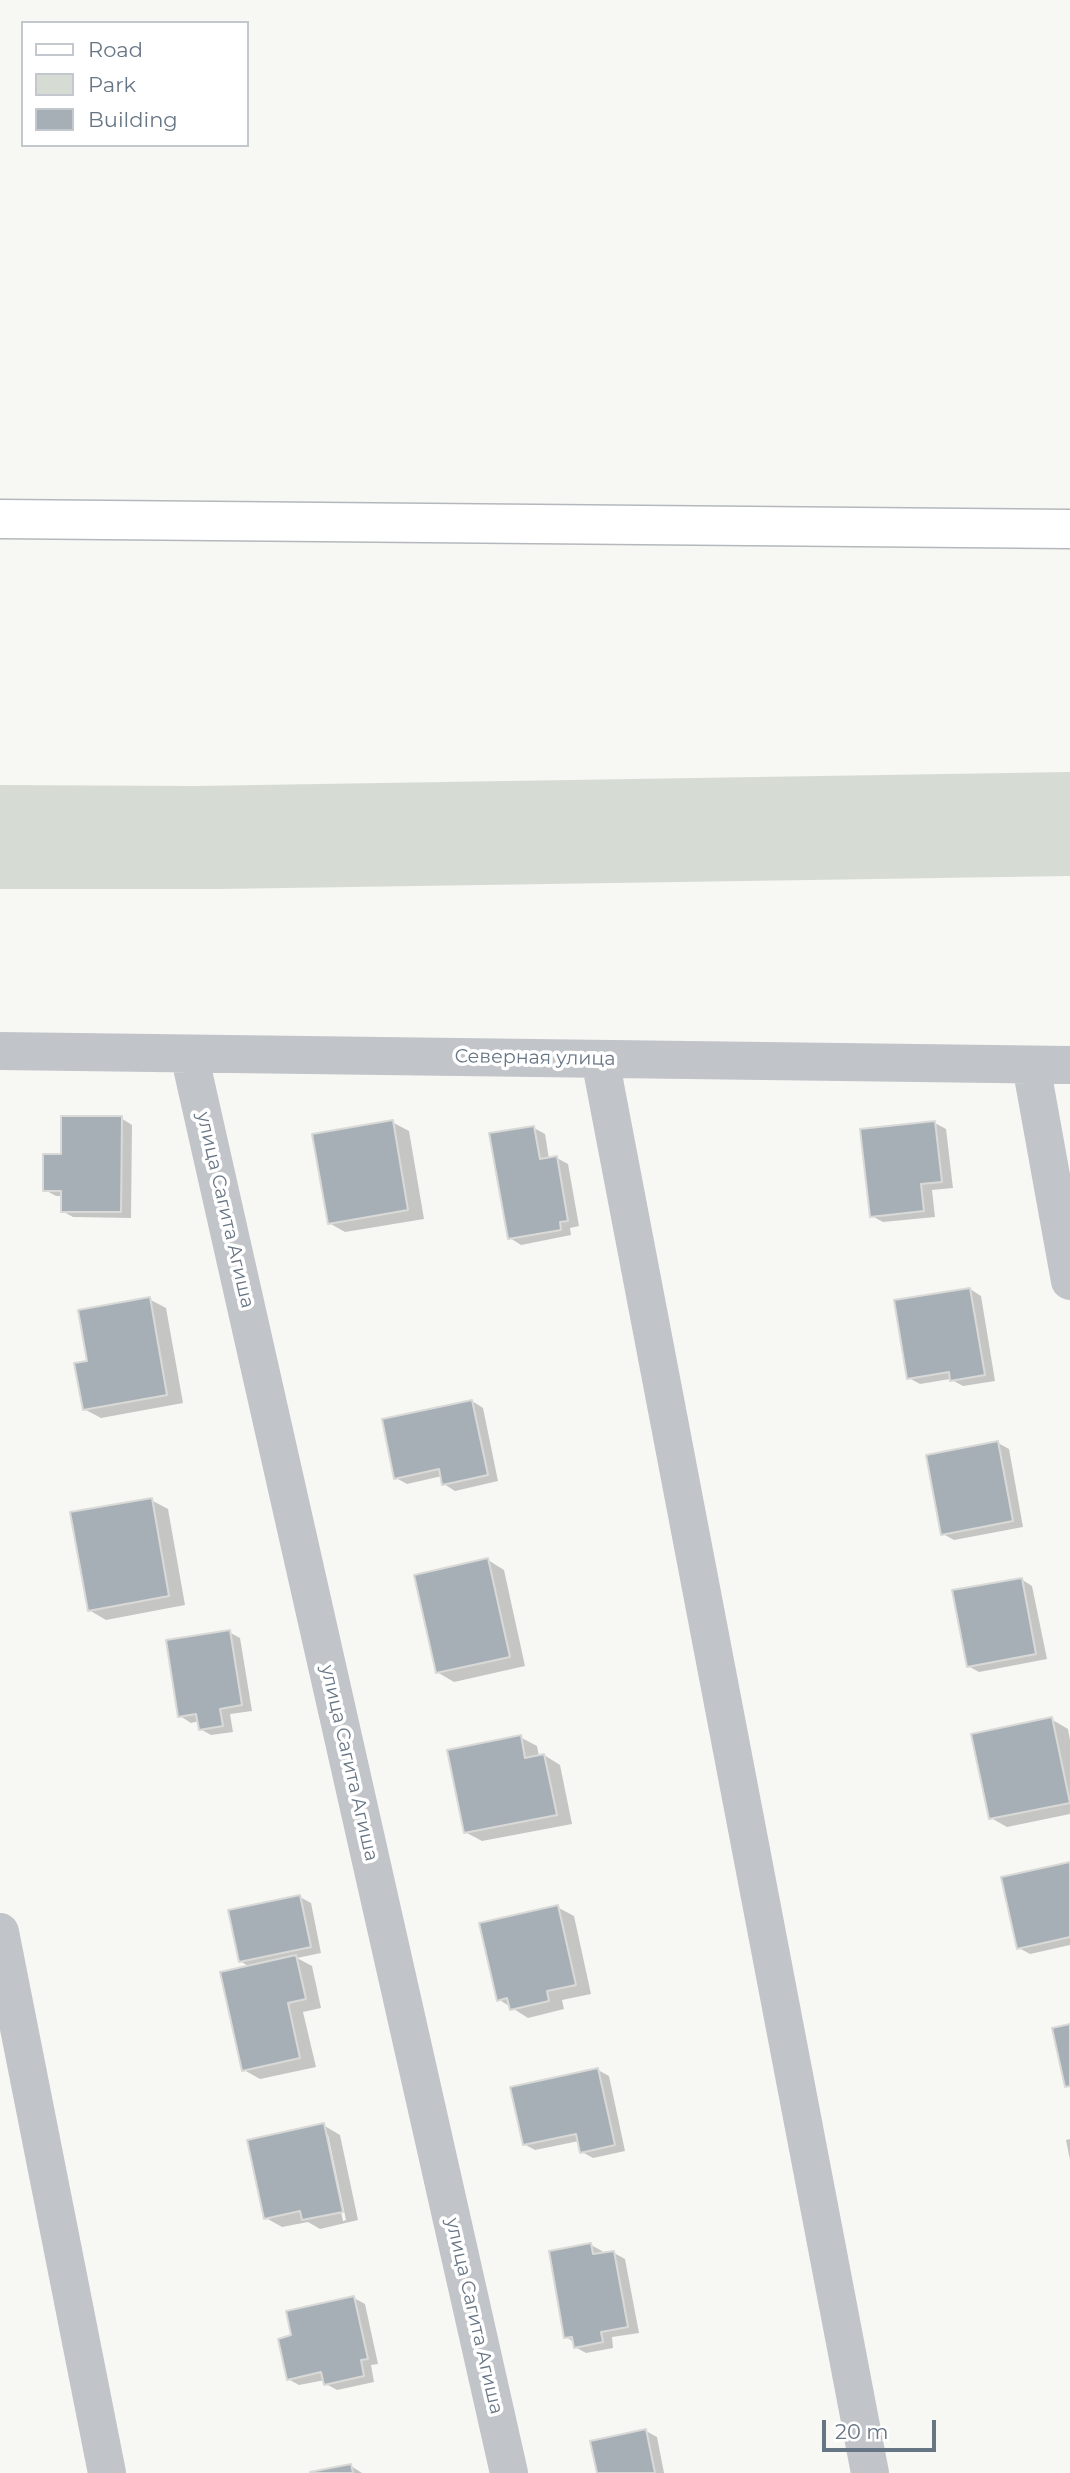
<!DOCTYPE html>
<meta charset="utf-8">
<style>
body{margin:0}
#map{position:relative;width:1070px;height:2473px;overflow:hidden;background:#f7f7f4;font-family:Montserrat,sans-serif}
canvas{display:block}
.legend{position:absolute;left:21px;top:21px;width:228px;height:126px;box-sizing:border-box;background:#fff;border:2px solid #c2c8ce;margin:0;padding:9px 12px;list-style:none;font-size:21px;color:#677685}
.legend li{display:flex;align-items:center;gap:14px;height:35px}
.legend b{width:35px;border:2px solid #c2c8ce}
.scale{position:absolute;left:822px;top:2420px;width:114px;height:32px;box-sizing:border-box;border:4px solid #677685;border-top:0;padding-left:9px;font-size:21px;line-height:24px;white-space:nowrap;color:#677685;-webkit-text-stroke:5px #fff;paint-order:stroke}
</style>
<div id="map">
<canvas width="1070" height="2473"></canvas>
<ul class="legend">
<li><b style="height:9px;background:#fff"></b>Road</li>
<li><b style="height:19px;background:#d6dcd4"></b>Park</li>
<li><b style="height:19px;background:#a7afb6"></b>Building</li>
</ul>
<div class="scale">20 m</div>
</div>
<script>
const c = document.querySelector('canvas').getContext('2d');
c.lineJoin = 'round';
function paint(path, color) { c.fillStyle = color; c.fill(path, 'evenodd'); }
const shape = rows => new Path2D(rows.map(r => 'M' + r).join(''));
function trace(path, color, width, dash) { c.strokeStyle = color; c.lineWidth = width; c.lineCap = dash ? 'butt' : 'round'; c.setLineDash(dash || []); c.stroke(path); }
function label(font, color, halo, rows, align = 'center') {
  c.font = font + ' Montserrat,sans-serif'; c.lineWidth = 7; c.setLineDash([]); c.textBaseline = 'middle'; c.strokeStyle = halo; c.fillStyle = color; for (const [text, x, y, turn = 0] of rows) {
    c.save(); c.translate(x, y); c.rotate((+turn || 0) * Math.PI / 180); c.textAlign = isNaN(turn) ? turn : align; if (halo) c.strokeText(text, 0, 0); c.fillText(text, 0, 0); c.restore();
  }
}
paint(shape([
 [1070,772,1070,876,221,889,0,889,0,785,195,786]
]), '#d6dcd4');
paint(shape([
 [121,1118,132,1125,131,1218,73,1217,62,1211,62,1196,56,1196,45,1190,63,1156],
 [392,1122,409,1131,424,1219,345,1232,329,1223],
 [935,1123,946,1129,953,1188,932,1190,935,1217,883,1222,872,1216],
 [534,1128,545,1134,549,1159,557,1158,568,1164,579,1226,570,1228,571,1235,521,1245,510,1238],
 [970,1289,981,1296,995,1381,963,1386,950,1379,920,1384,909,1378],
 [149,1299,166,1308,183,1403,101,1418,84,1409],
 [472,1401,483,1408,498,1481,455,1491,444,1484,442,1476,407,1484,396,1478],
 [998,1443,1009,1449,1023,1527,954,1540,943,1534],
 [151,1500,168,1509,185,1605,106,1620,89,1610],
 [488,1560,504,1570,525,1666,454,1682,437,1672],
 [1021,1579,1032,1586,1047,1659,979,1672,968,1666],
 [229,1632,240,1638,252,1711,230,1714,233,1732,211,1735,200,1729,199,1721,191,1723,180,1716],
 [1051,1719,1068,1729,1070,1740,1070,1814,1007,1827,991,1818],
 [520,1737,537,1746,539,1756,544,1755,560,1765,572,1824,482,1841,465,1832],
 [1070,1864,1070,1945,1030,1954,1019,1948],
 [300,1897,311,1903,321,1953,297,1958,312,1966,321,2008,303,2012,316,2067,260,2079,244,2070,250,1967,240,1961],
 [557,1907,574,1916,591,1994,562,2000,564,2009,528,2018,498,1999],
 [598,2070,609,2076,625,2151,593,2158,582,2152,579,2141,535,2150,524,2144],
 [323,2125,340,2135,358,2220,320,2229,308,2222,282,2227,266,2218],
 [324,2135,328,2135,346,2220,343,2221],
 [1070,2139,1070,2160,1066,2140],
 [591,2245,602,2251,603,2255,614,2253,625,2259,639,2333,612,2337,613,2348,586,2353,575,2347,574,2342,566,2337],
 [354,2298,365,2304,378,2364,371,2365,374,2382,337,2390,326,2384,325,2380,299,2385,288,2379,293,2336],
 [646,2431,657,2437,664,2473,598,2473],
 [351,2466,362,2473,312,2473]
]), '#0003');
const building = shape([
 [61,1116,122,1116,121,1212,61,1212,61,1191,43,1191,43,1154,61,1154,61,1116],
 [393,1120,408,1210,328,1224,312,1134,393,1120],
 [935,1121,942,1182,921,1184,924,1211,870,1217,860,1129,935,1121],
 [534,1126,540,1159,557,1156,568,1221,560,1222,561,1230,508,1239,489,1133,534,1126],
 [970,1288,985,1375,950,1381,949,1372,907,1379,894,1300,970,1288],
 [150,1297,167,1395,83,1410,74,1363,87,1361,78,1310,150,1297],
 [472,1400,488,1475,442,1485,439,1469,394,1479,382,1419,472,1400],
 [998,1441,1013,1521,941,1535,926,1455,998,1441],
 [152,1498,169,1596,88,1611,70,1512,152,1498],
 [488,1558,510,1657,436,1673,414,1575,488,1558],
 [1022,1578,1036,1654,967,1667,952,1590,1022,1578],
 [230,1630,242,1705,220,1709,223,1726,199,1730,196,1714,178,1717,166,1640,230,1630],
 [1052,1717,1070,1803,989,1819,971,1734,1052,1717],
 [521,1735,525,1758,544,1754,557,1815,464,1833,447,1750,521,1735],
 [1070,1862,1070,1937,1017,1949,1001,1877,1070,1862],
 [300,1895,311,1947,239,1962,228,1910,300,1895],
 [558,1905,576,1985,547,1991,549,2001,510,2010,507,1998,497,2001,479,1923,558,1905],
 [296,1955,306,1999,288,2003,300,2058,242,2071,220,1972,296,1955],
 [1070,2024,1070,2086,1065,2087,1052,2028,1070,2024],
 [598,2068,615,2145,580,2153,576,2134,523,2145,510,2087,598,2068],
 [324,2123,343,2212,302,2220,300,2211,264,2219,247,2140,324,2123],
 [591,2243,593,2254,614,2251,628,2327,601,2332,603,2342,574,2348,572,2337,564,2338,549,2251,591,2243],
 [354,2296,368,2359,361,2360,364,2376,324,2385,321,2372,287,2380,278,2339,291,2335,286,2311,354,2296],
 [646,2429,655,2473,597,2473,590,2441,646,2429],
 [351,2464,353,2473,310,2473,310,2472,351,2464]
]);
paint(building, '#a7afb6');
trace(building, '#d9d9d7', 2);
const major = shape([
 [0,519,1070,529]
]);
trace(major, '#b4b8bc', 41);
trace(shape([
 [0,1051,1070,1065],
 [189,1054,509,2473],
 [600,1059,870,2473],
 [1031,1065,1070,1281],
 [0,1932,107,2473]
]), '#c1c4c8', 38);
trace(major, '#fff', 38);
label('19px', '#677685', '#fff', [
 ["Северная улица",535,1058,1],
 ["улица Сагита Агиша",225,1210,77],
 ["улица Сагита Агиша",349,1763,77],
 ["улица Сагита Агиша",474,2316,77]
]);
</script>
